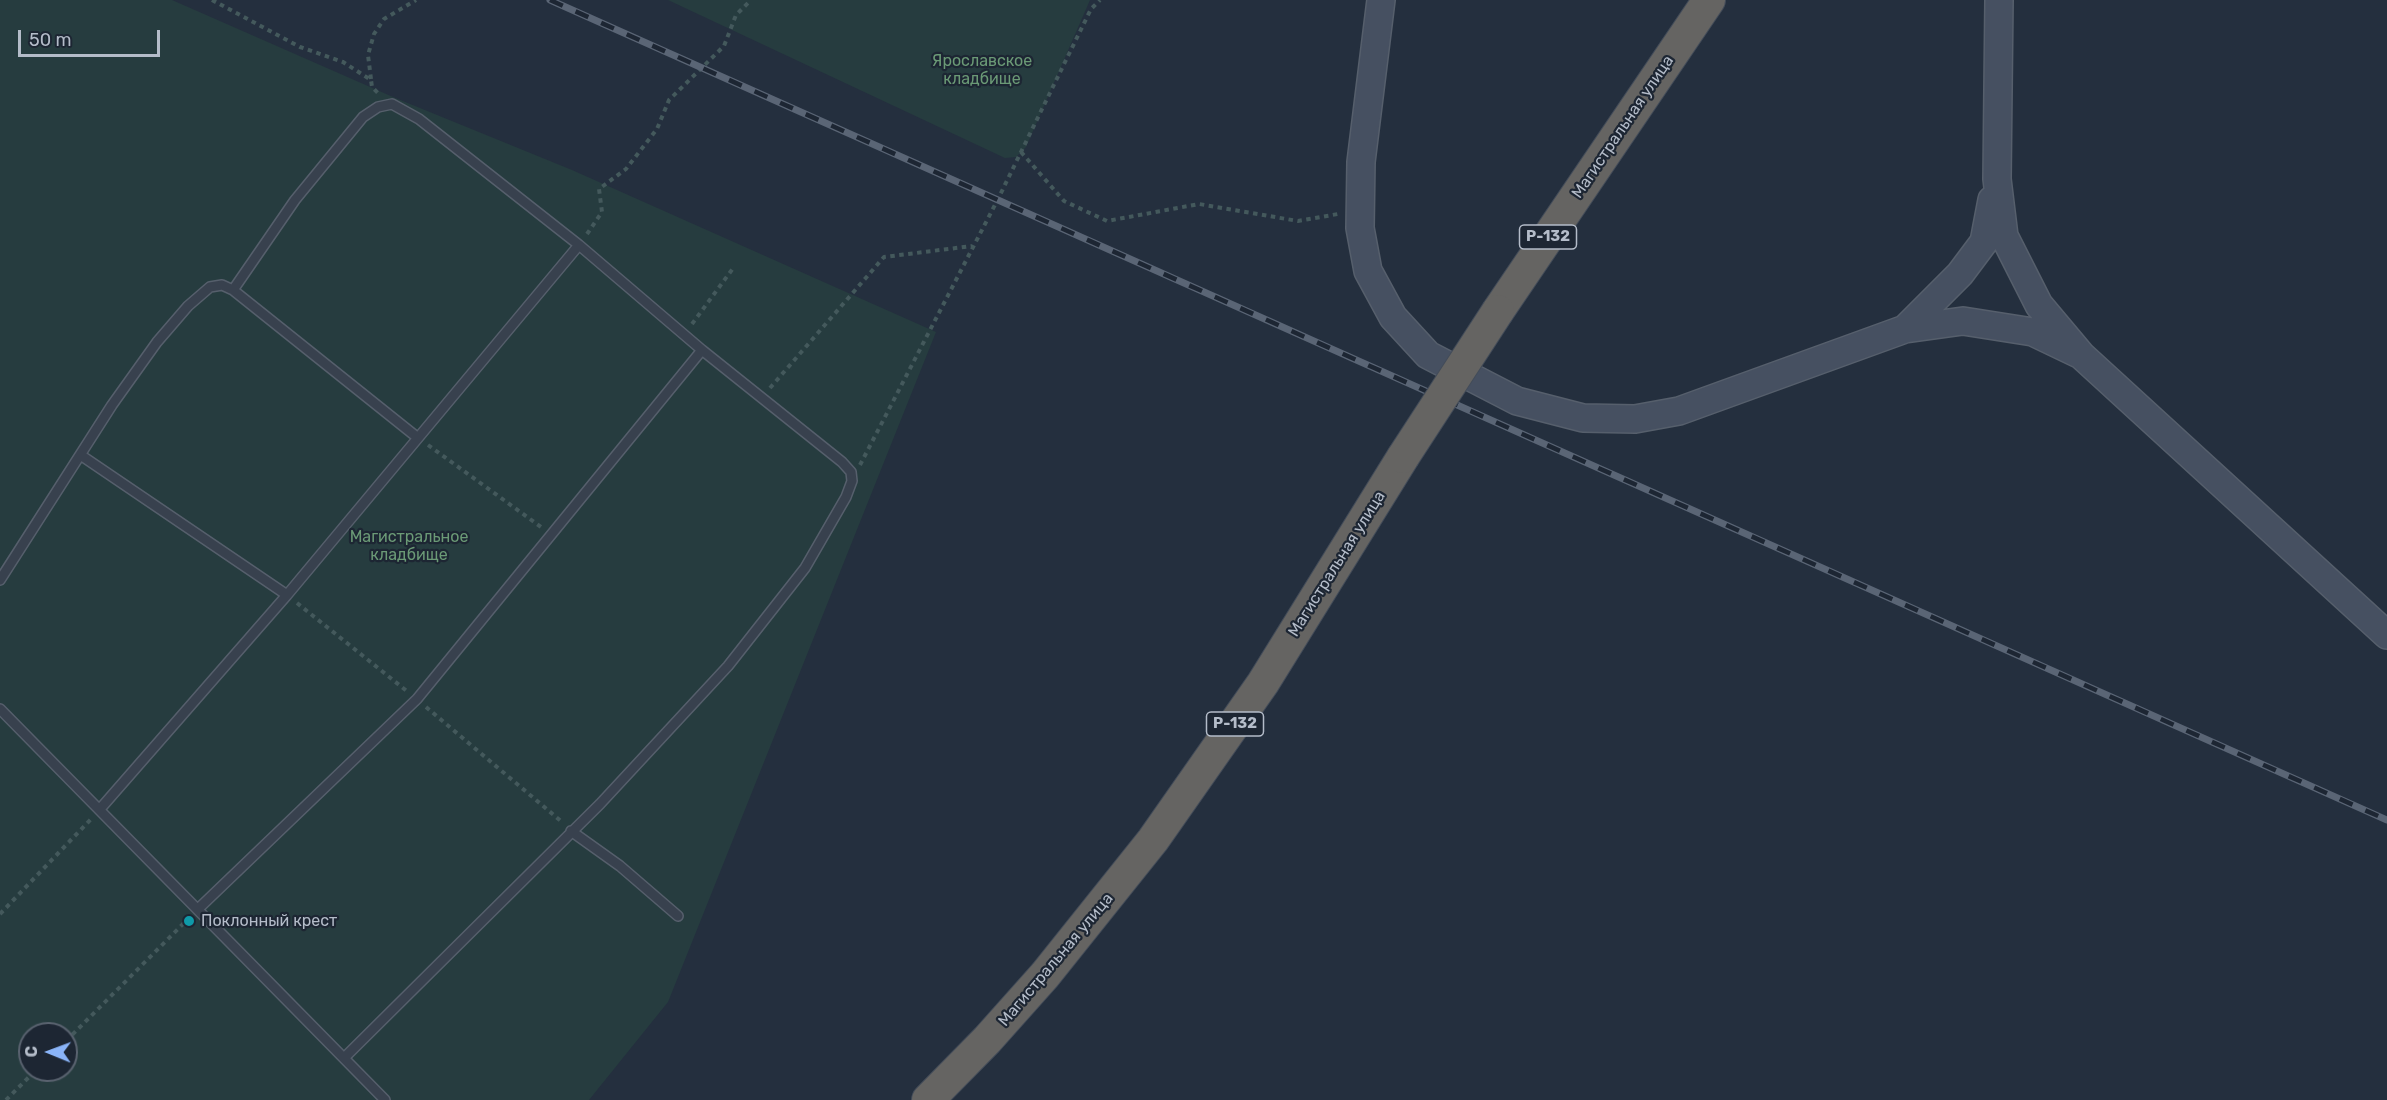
<!DOCTYPE html>
<meta charset="utf-8">
<style>
body{margin:0}
#map{position:relative;width:2387px;height:1100px;overflow:hidden;background:#242f3e;font-family:Rubik,sans-serif}
canvas{display:block}
.north{position:absolute;left:18px;top:1022px;width:60px;height:60px;box-sizing:border-box;background:#1d2633;border:2px solid #59626f;border-radius:50%;rotate:271deg;font-size:16px;font-weight:700;line-height:24px;text-align:center;color:#b4bcc9}
.north::after{content:'';display:block;margin:auto;width:21px;height:27px;background:#8ab4f8;clip-path:polygon(50% 0,100% 100%,50% 72%,0 100%)}
.scale{position:absolute;left:18px;top:30px;width:142px;height:27px;box-sizing:border-box;border:3px solid #b4bcc9;border-top:0;padding-left:8px;font-size:18px;line-height:21px;white-space:nowrap;color:#b4bcc9;-webkit-text-stroke:4px #1d2633;paint-order:stroke}
</style>
<div id="map">
<canvas width="2387" height="1100"></canvas>
<div class="north">С</div>
<div class="scale">50 m</div>
</div>
<script>
const c = document.querySelector('canvas').getContext('2d');
c.lineJoin = 'round';
function paint(path, color) { c.fillStyle = color; c.fill(path, 'evenodd'); }
const shape = rows => new Path2D(rows.map(r => 'M' + r).join(''));
function trace(path, color, width, dash) { c.strokeStyle = color; c.lineWidth = width; c.lineCap = dash ? 'butt' : 'round'; c.setLineDash(dash || []); c.stroke(path); }
function label(font, color, halo, rows, align = 'center') {
  c.font = font + ' Rubik,sans-serif'; c.lineWidth = 4.5; c.setLineDash([]); c.textBaseline = 'middle'; c.strokeStyle = halo; c.fillStyle = color; for (const [text, x, y, turn = 0] of rows) {
    c.save(); c.translate(x, y); c.rotate((+turn || 0) * Math.PI / 180); c.textAlign = isNaN(turn) ? turn : align; if (halo) c.strokeText(text, 0, 0); c.fillText(text, 0, 0); c.restore();
  }
}
paint(shape([
 [0,0,172,0,393,97,572,170,936,332,668,1002,589,1100,0,1100],
 [30,1034,66,1034,66,1070,30,1070],
 [668,0,1090,0,1026,147,1016,157,1005,158]
]), '#263c3f');
const service = shape([
 [233,290,295,200,363,117,378,107,392,104,419,119,579,245,702,350,842,462,851,472,852,481,846,497,805,568,728,666,600,804,344,1058],
 [82,456,287,595],
 [0,580,112,405,157,342,188,306,210,287,222,285,233,290,418,438],
 [0,709,385,1100],
 [100,809,287,595,579,245],
 [571,831,620,866,678,916],
 [198,909,417,699,702,350]
]);
const secondary = shape([
 [1381,0,1361,162,1360,228,1368,271,1393,317,1428,355,1517,401,1583,418,1635,419,1679,411,1905,329,1963,321,2033,332,2081,355],
 [1999,0,1997,179,2004,236,2039,305,2081,355,2387,635],
 [1905,329,1960,274,1984,242,1992,200]
]);
const trunk = shape([
 [1498,311,1709,0],
 [928,1100,987,1040,1045,975,1153,840,1263,683,1403,457]
]);
trace(service, '#565f6c', 12);
trace(secondary, '#565f6c', 30);
trace(trunk, '#434c59', 34);
trace(shape([
 [212,0,300,47,343,62,371,80,372,87,378,93],
 [371,79,368,55,374,34,384,19,416,0],
 [1021,152,1064,201,1107,221,1199,204,1298,221,1338,214],
 [587,234,602,212,599,189,626,169,657,129,669,100,724,46,736,15,751,0],
 [692,324,734,267],
 [770,388,884,257,972,246],
 [428,445,541,527],
 [860,465,998,199,1091,9,1100,0],
 [297,603,408,692],
 [426,707,562,822],
 [0,914,91,819],
 [66,1041,189,918],
 [6,1100,36,1070]
]), '#44595c', 4, [4.5, 4.5]);
trace(service, '#38414e', 9);
trace(secondary, '#465061', 27);
trace(trunk, '#656462', 32);
const rail = shape([
 [550,0,2387,820]
]);
trace(rail, '#5a6575', 7);
trace(rail, '#1d2633', 4.5, [14]);
const trunkBridge = shape([
 [1403,457,1498,311]
]);
trace(trunkBridge, '#434c59', 34, []);
trace(trunkBridge, '#656462', 32);
for (const [x, y, r, color] of [
 [189,921,6,"#0f9aa8"]
]) { const dot = new Path2D(); dot.arc(x, y, r, 0, 2 * Math.PI); c.fillStyle = color; c.fill(dot); trace(dot, '#1d2633', 2); }
for (const [x, y, w] of [
 [1548,237,57],
 [1235,724,57]
]) { const box = new Path2D(); box.roundRect(x - w / 2, y - 12, w, 24, 4.5); c.fillStyle = '#1d2633'; c.fill(box); trace(box, '#b4bcc9', 1.5); }
label('bold 15px', '#b4bcc9', null, [
 ["Р-132",1548,237],
 ["Р-132",1235,724]
]);
label('16px', '#6b9a76', '#1d2633', [
 ["Ярославское",982,61],
 ["кладбище",982,79],
 ["Магистральное",409,537],
 ["кладбище",409,555]
]);
label('16px', '#b4bcc9', '#1d2633', [
 ["Магистральная улица",1623,127,-56],
 ["Магистральная улица",1337,564,-58],
 ["Магистральная улица",1056,960,-50]
]);
label('16px', '#b4bcc9', '#1d2633', [
 ["Поклонный крест",201,921]
], 'left');
</script>
